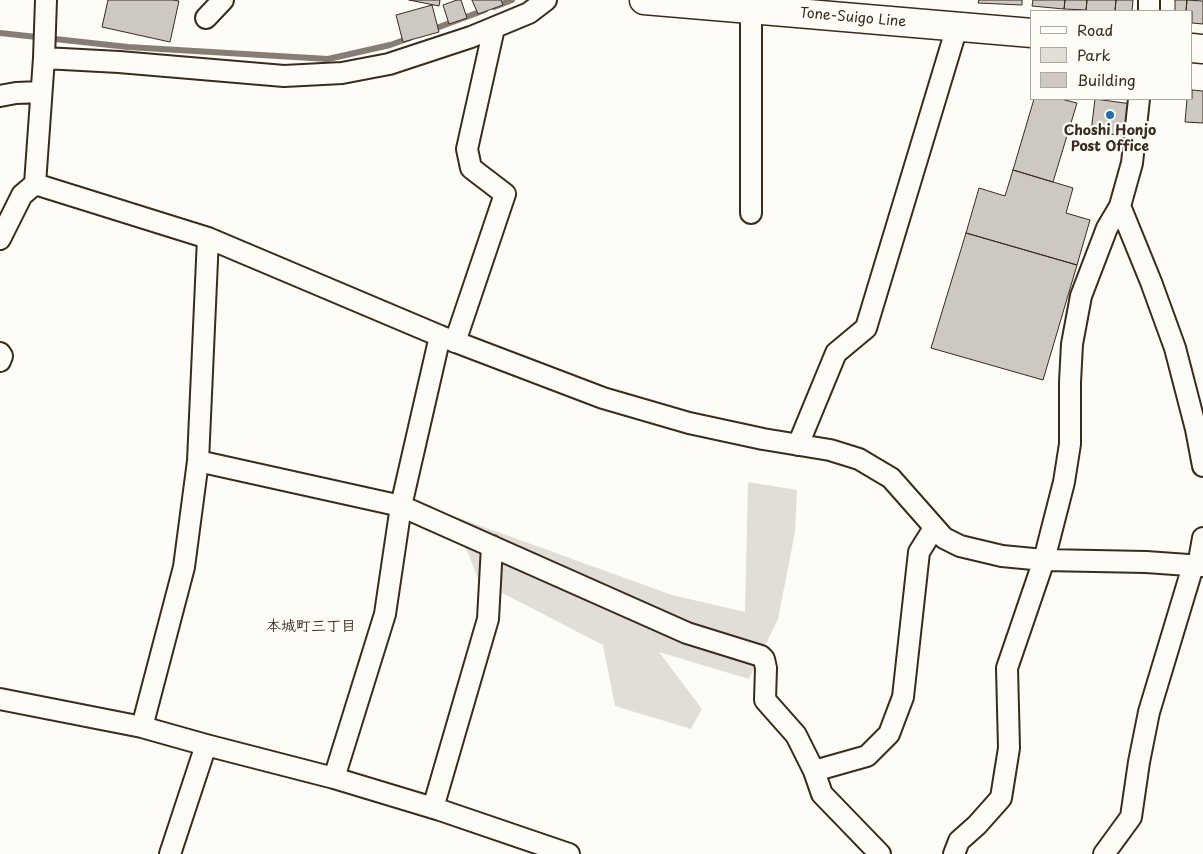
<!DOCTYPE html>
<meta charset="utf-8">
<style>
body{margin:0}
#map{position:relative;width:1203px;height:854px;overflow:hidden;background:#fdfcf7;font-family:"Playpen Sans",sans-serif}
canvas{display:block}
.legend{position:absolute;left:1030px;top:10px;width:162px;height:90px;box-sizing:border-box;background:#fdfcf7;border:1px solid #afa8a0;margin:0;padding:6px 9px;list-style:none;font-size:15px;color:#3b2a1e}
.legend li{display:flex;align-items:center;gap:10px;height:25px}
.legend b{width:25px;border:1px solid #afa8a0}
</style>
<div id="map">
<canvas width="1203" height="854"></canvas>
<ul class="legend">
<li><b style="height:6px;background:#fdfcf7"></b>Road</li>
<li><b style="height:14px;background:#e1ded7"></b>Park</li>
<li><b style="height:14px;background:#cdc8c2"></b>Building</li>
</ul>
</div>
<script>
const c = document.querySelector('canvas').getContext('2d');
c.lineJoin = 'round';
function paint(path, color) { c.fillStyle = color; c.fill(path, 'evenodd'); }
const shape = rows => new Path2D(rows.map(r => 'M' + r).join(''));
function trace(path, color, width, dash) { c.strokeStyle = color; c.lineWidth = width; c.lineCap = dash ? 'butt' : 'round'; c.setLineDash(dash || []); c.stroke(path); }
function label(font, color, halo, rows, align = 'center') {
  c.font = font + ' "Playpen Sans","Klee One",sans-serif'; c.lineWidth = 4.5; c.setLineDash([]); c.textBaseline = 'middle'; c.strokeStyle = halo; c.fillStyle = color; for (const [text, x, y, turn = 0] of rows) {
    c.save(); c.translate(x, y); c.rotate((+turn || 0) * Math.PI / 180); c.textAlign = isNaN(turn) ? turn : align; if (halo) c.strokeText(text, 0, 0); c.fillText(text, 0, 0); c.restore();
  }
}
paint(shape([
 [748,482,797,490,795,532,778,619,749,679,659,652,702,709,691,729,615,706,603,645,479,581,468,553,448,514,672,595,745,612]
]), '#e1ded7');
trace(shape([
 [494,7,512,0],
 [431,30,485,10],
 [0,33,128,47,328,59,390,45,410,38]
]), '#887d74', 6);
const building = shape([
 [108,0,173,0,179,1,170,42,102,27,108,0],
 [409,0,440,0,439,6,409,0],
 [457,0,461,0,467,18,449,24,443,5,457,0],
 [472,0,501,0,503,5,478,14,472,0],
 [979,0,1022,0,1022,5,978,3,979,0],
 [1033,0,1065,0,1064,9,1032,6,1033,0],
 [1065,0,1087,0,1086,10,1064,9,1065,0],
 [1087,0,1116,0,1115,11,1086,11,1087,0],
 [1116,0,1133,0,1132,11,1115,11,1116,0],
 [1175,0,1187,0,1186,11,1175,11,1175,0],
 [1187,0,1203,1,1203,24,1192,23,1192,11,1186,11,1187,0],
 [432,5,439,32,403,42,396,15,432,5],
 [1192,90,1203,91,1203,123,1185,122,1187,99,1192,99,1192,90],
 [1034,99,1061,99,1077,103,1053,182,1013,170,1034,99],
 [1095,99,1132,104,1128,136,1091,132,1095,99],
 [1013,170,1073,188,1066,213,1090,220,1077,265,966,233,979,188,1005,196,1013,170],
 [966,233,1077,265,1043,380,931,348,966,233]
]);
paint(building, '#cdc8c2');
trace(building, '#3b2a1e', 1);
const minor = shape([
 [1149,11,1149,0],
 [206,18,223,0],
 [44,58,119,62,284,76,342,73,389,64,471,37,529,13,546,0],
 [0,96,16,93,41,92],
 [35,184,208,238,440,336,603,398,689,423,763,439,830,450,859,459,891,478,944,538,960,546,1002,556,1044,560,1146,562,1203,566],
 [1120,206,1151,282,1175,348,1196,429,1203,466],
 [751,213,751,10],
 [0,239,22,195,35,184,44,58,46,0],
 [455,342,505,194,471,168,467,149,494,28],
 [0,353,2,356,0,361],
 [798,445,836,353,866,328,957,27],
 [198,461,401,506,687,633,761,656,764,659,766,668,765,700,796,735,814,771,822,794,880,854],
 [1198,566,1203,538],
 [0,699,142,727,206,745,334,778,440,810,569,854],
 [142,727,184,567,198,461,208,238],
 [814,771,867,756,889,734,903,697,919,552,934,528],
 [334,778,385,614,401,506,440,336],
 [435,801,488,619,492,546],
 [170,854,206,745],
 [954,854,959,841,977,825,1001,798,1009,748,1007,668,1044,560,1064,482,1070,444,1070,382,1072,344,1081,296,1107,228,1120,206,1132,163,1139,99],
 [1104,854,1131,817,1139,762,1149,712,1193,566]
]);
const highway = shape([
 [644,0,1032,33],
 [1192,48,1203,49]
]);
trace(minor, '#3b2a1e', 24);
trace(highway, '#3b2a1e', 31);
trace(minor, '#fdfcf7', 20);
trace(highway, '#fdfcf7', 28);
for (const [x, y, r, color] of [
 [1110,115,5,"#1f6fb2"]
]) { const dot = new Path2D(); dot.arc(x, y, r, 0, 2 * Math.PI); c.fillStyle = color; c.fill(dot); trace(dot, '#fdfcf7', 2); }
label('14px', '#3b2a1e', '#fdfcf7', [
 ["Tone-Suigo Line",853,18,5]
]);
label('bold 14px', '#3b2a1e', '#fdfcf7', [
 ["Choshi Honjo",1110,131],
 ["Post Office",1110,147]
]);
label('bold 15px', '#3b2a1e', '#fdfcf7', [
 ["本城町三丁目",311,627]
]);
</script>
